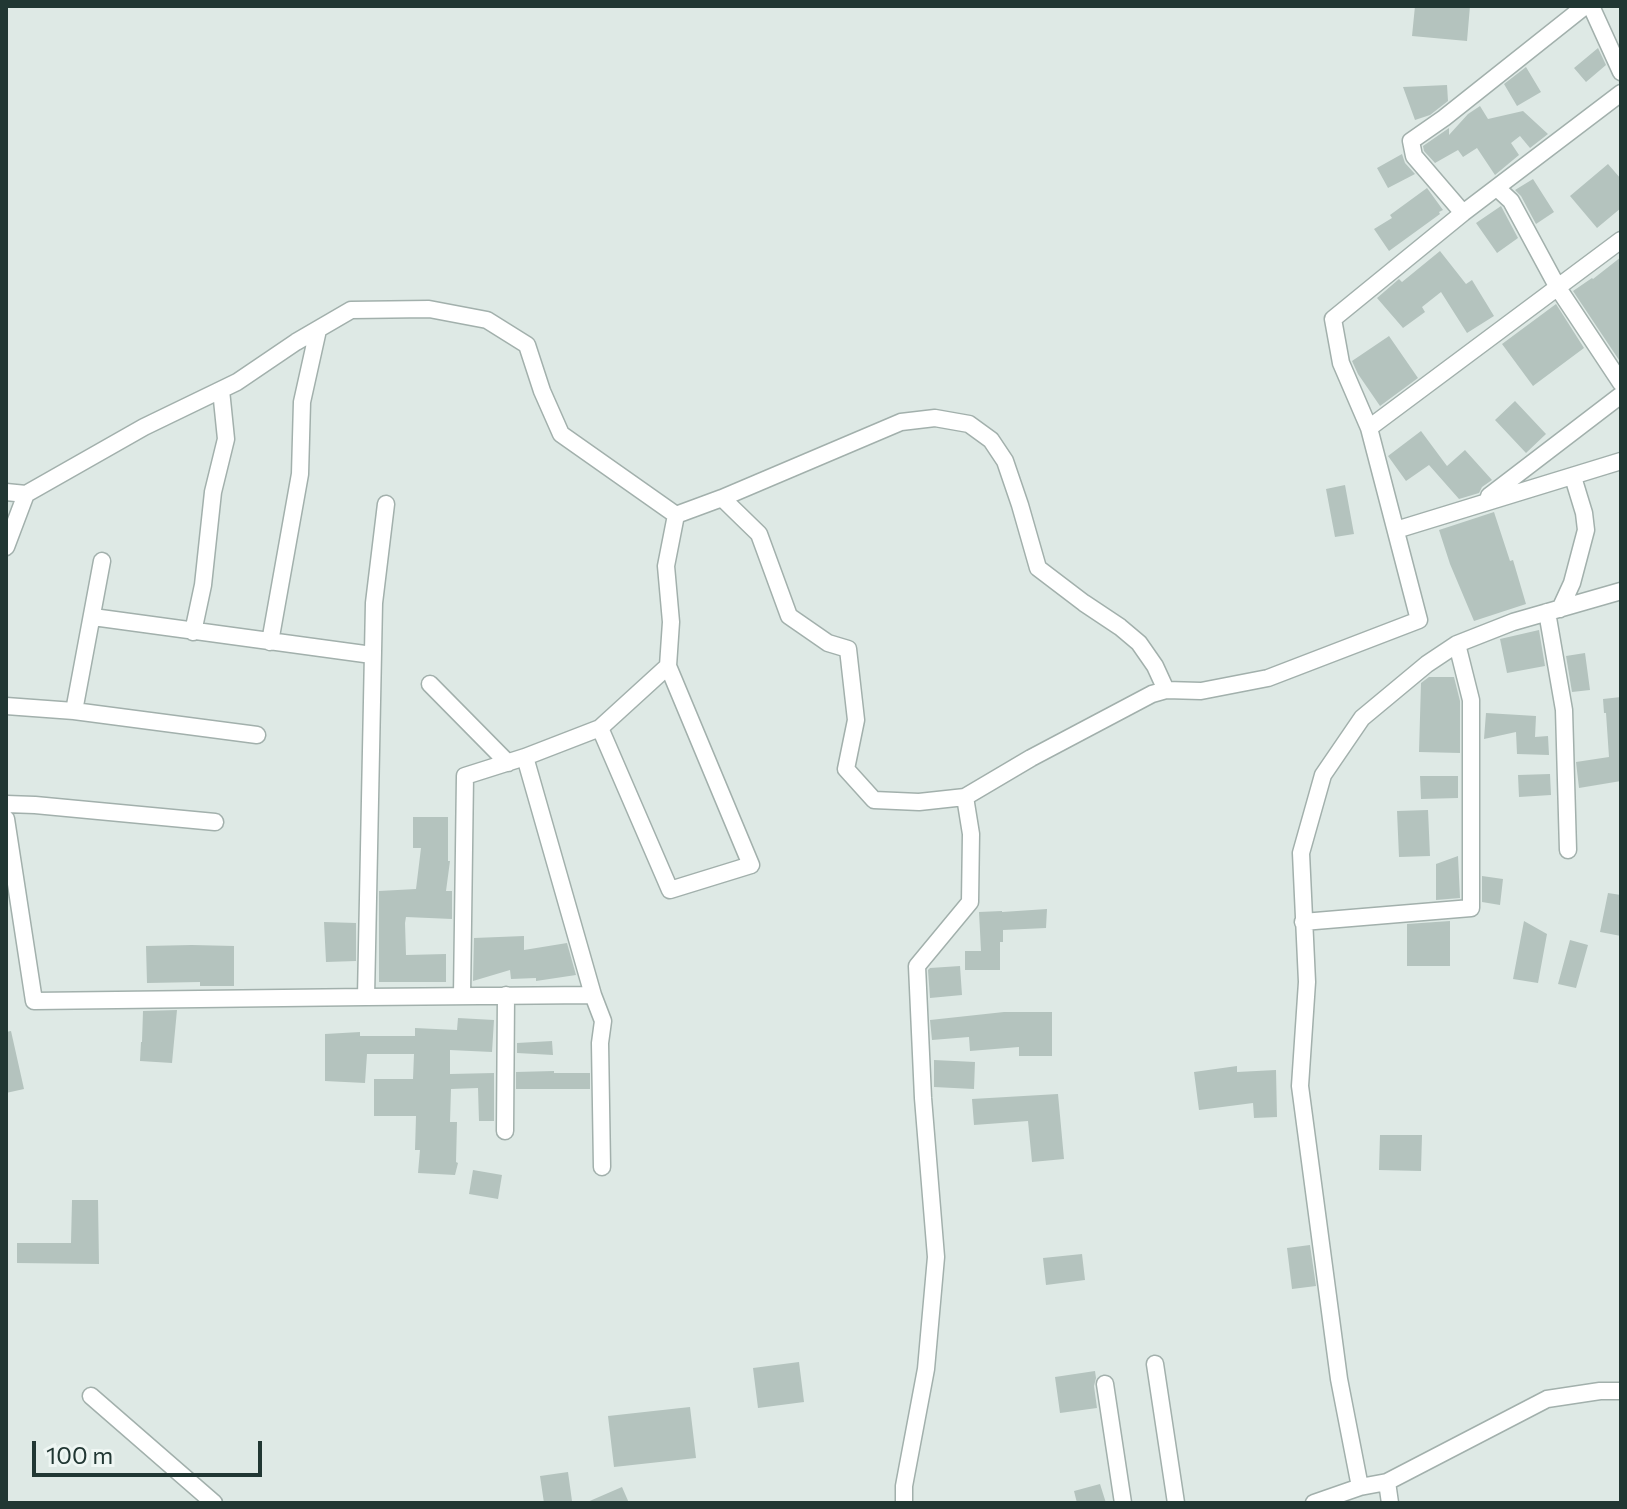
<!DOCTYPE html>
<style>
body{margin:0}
#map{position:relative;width:1627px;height:1509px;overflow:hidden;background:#dee9e5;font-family:Commissioner,sans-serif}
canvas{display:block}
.frame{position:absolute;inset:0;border:8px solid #213733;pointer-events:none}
.scale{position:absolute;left:32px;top:1441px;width:230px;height:36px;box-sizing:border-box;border:4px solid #213733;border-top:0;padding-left:10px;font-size:24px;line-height:28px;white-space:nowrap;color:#213733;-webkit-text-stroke:6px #eef6f3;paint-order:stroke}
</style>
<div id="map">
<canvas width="1627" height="1509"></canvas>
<div class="frame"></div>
<div class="scale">100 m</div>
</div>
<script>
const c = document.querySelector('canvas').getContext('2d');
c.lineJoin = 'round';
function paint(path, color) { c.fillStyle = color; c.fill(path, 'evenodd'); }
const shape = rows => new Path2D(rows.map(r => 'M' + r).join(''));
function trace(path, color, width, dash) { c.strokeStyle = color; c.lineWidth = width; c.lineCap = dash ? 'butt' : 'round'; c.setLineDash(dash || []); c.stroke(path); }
paint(shape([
 [1415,6,1470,6,1467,41,1412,36],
 [1598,48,1606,65,1586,82,1574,68],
 [1526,67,1541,92,1517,106,1504,84],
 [1447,85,1448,101,1430,115,1415,120,1403,87],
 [1480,106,1488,119,1523,111,1548,134,1530,148,1520,136,1511,143,1519,155,1495,175,1477,148,1463,157,1458,150,1435,163,1424,151,1423,146,1449,128,1449,135,1468,114],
 [1402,154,1405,163,1415,174,1388,188,1377,168],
 [1608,164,1621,179,1621,208,1597,228,1570,196],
 [1533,179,1554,212,1536,224,1521,196,1515,190],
 [1427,188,1443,210,1439,212,1440,214,1389,251,1374,229,1392,218,1390,215],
 [1501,206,1518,238,1497,253,1476,223],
 [1440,251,1466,284,1472,280,1494,316,1467,333,1441,292,1422,307,1425,312,1403,328,1377,298,1399,279,1402,282],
 [1621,257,1621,363,1573,291,1592,278,1593,279],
 [1556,304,1584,348,1533,386,1502,344],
 [1389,336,1418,378,1380,406,1358,374,1352,361],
 [1515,401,1546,434,1526,453,1495,420],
 [1421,431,1447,466,1465,450,1492,480,1482,487,1479,493,1459,499,1429,465,1406,481,1388,456],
 [1345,485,1354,534,1335,537,1326,489],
 [1494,512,1510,561,1513,560,1526,604,1474,621,1450,564,1439,530],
 [1539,630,1545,666,1507,673,1500,639],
 [1585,653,1590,690,1572,692,1566,656],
 [1429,677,1454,677,1460,701,1460,753,1419,752,1421,683],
 [1621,697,1621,781,1579,788,1576,762,1609,757,1606,713,1604,713,1603,699],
 [1486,713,1536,716,1535,737,1548,736,1549,755,1517,754,1516,732,1484,739],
 [1550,774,1551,795,1519,797,1518,775],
 [1420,776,1458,776,1458,798,1421,799],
 [1428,810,1430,856,1399,857,1397,811],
 [413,817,448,817,448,861,450,861,446,891,452,891,452,919,406,917,405,923,406,955,446,954,446,982,379,982,379,891,416,889,421,848,413,848],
 [1458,856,1460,898,1436,900,1436,864],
 [1482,876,1503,879,1500,905,1482,902],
 [1608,893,1621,895,1621,936,1600,932],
 [1047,909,1046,928,1003,930,1003,942,1000,942,1000,970,965,970,965,951,981,951,979,912,1002,911,1002,912],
 [1450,921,1450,966,1407,966,1407,924],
 [1524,921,1547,934,1538,983,1513,979],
 [324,922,356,923,356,961,326,962],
 [524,936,524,950,567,943,576,975,536,981,536,978,511,979,510,970,473,981,474,938],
 [1570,940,1588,945,1576,988,1558,984],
 [192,945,234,946,234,986,200,986,200,982,147,983,146,946],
 [960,966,962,995,930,998,928,970,930,968],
 [177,1010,172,1063,140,1061,141,1042,142,1042,143,1011],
 [1004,1012,1052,1012,1052,1056,1019,1056,1019,1047,970,1051,969,1037,932,1040,930,1020],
 [458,1018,494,1020,492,1052,450,1050,450,1074,494,1073,494,1121,479,1121,478,1088,451,1089,450,1122,457,1122,456,1162,458,1163,455,1175,418,1173,420,1150,415,1150,416,1116,374,1116,374,1079,413,1079,414,1054,367,1054,365,1083,325,1081,325,1034,360,1032,360,1036,415,1036,415,1028,457,1030],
 [11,1031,24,1089,6,1093,6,1032],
 [552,1041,553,1055,517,1053,517,1043],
 [934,1060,975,1062,974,1089,934,1087],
 [1237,1066,1237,1072,1276,1070,1277,1117,1254,1118,1253,1103,1199,1110,1194,1072],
 [554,1071,554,1073,590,1073,590,1089,516,1089,516,1072],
 [1058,1094,1064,1159,1032,1162,1028,1121,974,1125,972,1099],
 [1380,1135,1422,1135,1421,1171,1379,1170],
 [473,1170,502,1175,498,1199,469,1194],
 [72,1200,98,1200,99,1264,17,1263,17,1243,71,1243],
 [1310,1245,1316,1286,1292,1289,1287,1248],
 [1082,1254,1085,1280,1046,1285,1043,1258],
 [799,1362,804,1402,758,1408,753,1368],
 [1095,1371,1096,1378,1094,1386,1097,1408,1060,1413,1055,1377],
 [690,1407,696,1458,614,1467,608,1416],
 [568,1472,572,1501,544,1503,540,1476],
 [1100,1484,1106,1503,1077,1503,1074,1491],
 [622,1487,629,1503,585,1503]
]), '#b4c3be');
const street = shape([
 [1591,6,1621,72],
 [1497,188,1511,201,1558,288,1621,383],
 [1463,213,1414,156,1411,141,1444,118,1585,6],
 [1369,428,1621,240],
 [6,492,26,494,6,547],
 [26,494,144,427,237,382,296,342,351,310,429,309,487,320,527,345,542,391,561,434,676,515,666,566,671,622,668,666,751,865,670,890,600,728,525,757],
 [1489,496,1621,395],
 [722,498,901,422,935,418,969,424,991,440,1005,461,1020,505,1038,568,1084,603,1120,627,1139,643,1155,666,1166,690],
 [676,515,722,498,759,534,789,616,828,643,848,649,856,720,846,769,874,800,919,802,965,797,971,834,970,902,917,966,923,1098,936,1257,926,1369,904,1486,904,1503],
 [1396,530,1621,461],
 [1560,609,1572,583,1586,530,1584,513,1573,477],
 [1547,612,1564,710,1568,850],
 [93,617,372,655],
 [193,632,203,585,213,492,226,439,221,390],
 [270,642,300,474,302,402,318,330],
 [430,684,508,763],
 [6,706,74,711,257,735],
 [74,711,102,561],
 [600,728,668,666],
 [965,797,1031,758,1152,694,1166,690,1201,691,1268,678,1419,620,1369,428,1341,363,1333,319,1463,213,1621,93],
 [6,804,35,805,215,822],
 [6,819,34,1001,366,997,593,995,525,757,465,776,462,996],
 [1303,922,1471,908,1471,700,1457,644],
 [593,995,603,1021,600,1043,602,1167],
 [366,997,374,603,386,504],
 [505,1131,506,995],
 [1155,1364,1176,1503],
 [1105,1384,1123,1503],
 [91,1396,214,1503],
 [1387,1482,1390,1503],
 [1360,1487,1387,1482,1547,1399,1600,1391,1621,1391],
 [1314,1503,1360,1487,1339,1379,1300,1086,1307,982,1301,853,1323,775,1362,718,1427,664,1457,644,1513,622,1621,591]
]);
trace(street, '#a2b0ac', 19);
trace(street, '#fff', 16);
</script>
